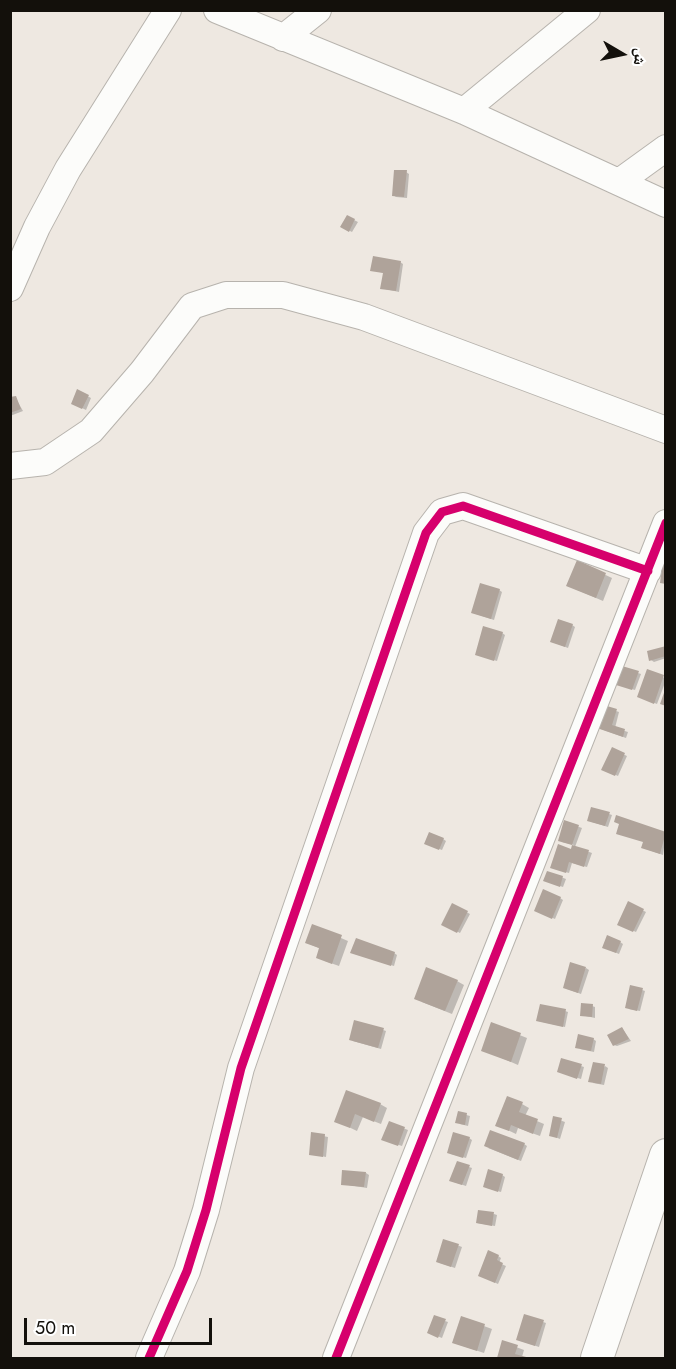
<!DOCTYPE html>
<meta charset="utf-8">
<style>
body{margin:0}
#map{position:relative;width:676px;height:1369px;overflow:hidden;background:#eee8e1;font-family:Jost,"Noto Naskh Arabic",sans-serif}
canvas{display:block}
.frame{position:absolute;inset:0;border:12px solid #13100b;pointer-events:none}
.north{position:absolute;left:592px;top:24px;width:60px;height:60px;-webkit-text-stroke:4px #fff;paint-order:stroke;rotate:99deg;font-size:16px;font-weight:700;line-height:24px;text-align:center;color:#13100b}
.north::after{content:'';display:block;margin:auto;width:21px;height:27px;background:#13100b;clip-path:polygon(50% 0,100% 100%,50% 72%,0 100%)}
.scale{position:absolute;left:24px;top:1318px;width:188px;height:27px;box-sizing:border-box;border:3px solid #13100b;border-top:0;padding-left:8px;font-size:18px;line-height:21px;white-space:nowrap;color:#13100b;-webkit-text-stroke:4px #fff;paint-order:stroke}
</style>
<div id="map">
<canvas width="676" height="1369"></canvas>
<div class="frame"></div>
<div class="north">ش</div>
<div class="scale">50 m</div>
</div>
<script>
const c = document.querySelector('canvas').getContext('2d');
c.lineJoin = 'round';
function paint(path, color) { c.fillStyle = color; c.fill(path, 'evenodd'); }
const shape = rows => new Path2D(rows.map(r => 'M' + r).join(''));
function trace(path, color, width, dash) { c.strokeStyle = color; c.lineWidth = width; c.lineCap = dash ? 'butt' : 'round'; c.setLineDash(dash || []); c.stroke(path); }
paint(shape([
 [406,172,409,174,407,198,396,197,393,195],
 [348,217,358,222,352,232,342,227],
 [400,262,403,264,399,292,385,289,384,273,372,270],
 [78,391,91,398,86,410,72,403],
 [15,397,23,411,10,416,10,399],
 [578,562,612,578,603,601,575,589],
 [499,590,502,592,494,620,476,614],
 [572,625,575,627,568,648,555,643],
 [502,633,505,635,497,661,480,656],
 [666,648,666,658,654,662,651,660],
 [638,673,641,674,635,690,621,686],
 [663,677,666,680,657,704,642,698],
 [616,711,619,712,615,728,628,732,626,738,598,728],
 [612,749,627,756,618,776,603,769],
 [609,814,612,815,608,827,592,822],
 [565,822,582,828,575,847,592,853,587,867,572,863,569,873,555,869,574,845,562,842],
 [666,833,663,855,646,849],
 [443,839,446,841,442,850,429,845],
 [548,872,566,879,563,887,548,882],
 [560,898,563,900,555,919,539,912],
 [628,903,646,912,636,932,619,924],
 [453,905,470,914,460,933,443,924],
 [313,926,348,941,339,966,325,961,321,949,307,943],
 [620,942,623,944,619,954,607,949],
 [394,953,397,955,394,966,355,954],
 [586,968,589,970,581,994,567,989],
 [457,981,464,985,452,1014,422,1002],
 [642,990,645,991,640,1011,629,1009],
 [592,1006,595,1007,595,1018,581,1015],
 [565,1011,568,1012,565,1027,538,1021],
 [492,1024,527,1038,518,1065,483,1050],
 [622,1028,631,1041,617,1046,614,1045],
 [383,1030,386,1031,381,1049,353,1041],
 [593,1039,596,1041,594,1052,580,1049],
 [562,1060,584,1067,581,1079,562,1073],
 [605,1066,608,1068,604,1085,593,1083],
 [380,1104,387,1108,381,1124,363,1117,357,1131,336,1121],
 [522,1104,529,1108,525,1116,544,1124,540,1136,518,1128,516,1134,497,1125],
 [459,1113,470,1116,468,1126,460,1124],
 [554,1118,565,1122,560,1139,550,1135],
 [390,1123,408,1130,402,1146,383,1140],
 [313,1134,328,1137,326,1157,310,1154],
 [469,1138,472,1140,466,1158,451,1154],
 [524,1144,527,1146,521,1161,488,1148],
 [469,1167,472,1168,466,1186,454,1182],
 [366,1173,369,1175,367,1188,342,1184],
 [502,1175,505,1177,501,1192,487,1188],
 [494,1214,497,1215,495,1226,477,1223],
 [444,1240,462,1247,455,1268,440,1263],
 [498,1256,501,1258,499,1263,506,1266,498,1284,483,1277],
 [462,1318,492,1329,484,1353,454,1343],
 [445,1321,448,1322,442,1338,432,1334],
 [543,1322,546,1323,539,1347,521,1341],
 [503,1342,524,1350,522,1357,527,1358,499,1358]
]), '#0003');
paint(shape([
 [394,170,407,170,404,197,392,196],
 [347,215,355,219,349,232,340,227],
 [373,256,401,261,396,291,380,289,383,273,370,271],
 [77,389,89,395,82,409,71,404],
 [16,396,21,409,10,413,10,397],
 [663,558,666,558,666,584,660,583],
 [577,560,606,573,596,598,566,586],
 [480,583,500,589,491,619,471,613],
 [558,619,573,624,565,647,550,642],
 [483,626,503,632,494,661,475,655],
 [666,646,666,656,649,661,647,651],
 [622,666,639,671,632,690,616,685],
 [647,669,664,675,654,704,637,697],
 [665,690,666,690,666,706,660,704],
 [607,706,617,709,612,725,625,729,623,737,594,727,597,719,602,722],
 [612,747,625,753,615,776,601,770],
 [591,807,610,812,605,826,587,821],
 [616,815,666,832,660,854,641,848,643,842,616,834,619,824,614,822],
 [564,820,579,825,572,845,558,841],
 [429,832,444,838,439,850,424,844],
 [558,844,571,849,572,845,589,850,584,867,569,862,566,873,550,868],
 [547,871,563,876,560,887,543,881],
 [543,889,561,897,552,919,534,911],
 [628,901,644,909,633,932,617,925],
 [452,903,468,911,457,933,441,925],
 [312,924,342,935,332,964,316,958,319,948,305,943],
 [607,935,621,941,616,953,602,948],
 [356,938,395,952,391,966,350,953],
 [570,962,586,967,578,993,563,988],
 [426,967,458,980,445,1011,414,999],
 [630,985,643,988,637,1011,625,1008],
 [581,1003,593,1004,592,1017,580,1016],
 [540,1004,566,1009,563,1027,536,1021],
 [354,1020,384,1028,378,1048,349,1040],
 [491,1022,521,1033,511,1062,481,1051],
 [622,1027,629,1039,613,1046,607,1035],
 [578,1034,594,1038,591,1051,575,1048],
 [561,1058,582,1064,577,1079,557,1072],
 [593,1062,605,1064,601,1084,588,1082],
 [346,1090,381,1103,374,1122,355,1114,350,1128,334,1122],
 [507,1096,523,1102,519,1112,538,1119,533,1134,511,1125,509,1131,495,1126],
 [458,1111,467,1113,465,1125,455,1123],
 [553,1116,562,1118,557,1138,549,1136],
 [389,1121,405,1127,398,1146,381,1140],
 [490,1130,525,1143,518,1160,484,1146],
 [311,1132,325,1134,323,1157,309,1155],
 [453,1132,470,1137,463,1158,447,1153],
 [457,1161,470,1165,462,1185,449,1181],
 [488,1169,503,1174,498,1192,483,1187],
 [342,1170,366,1172,364,1187,341,1185],
 [478,1210,494,1212,492,1226,476,1223],
 [443,1239,459,1244,451,1267,436,1262],
 [488,1250,499,1255,497,1260,503,1263,495,1283,478,1276],
 [524,1314,544,1320,535,1346,516,1340],
 [434,1315,446,1319,438,1338,427,1333],
 [461,1316,485,1324,477,1351,452,1343],
 [502,1340,518,1345,515,1354,530,1358,497,1358]
]), '#afa39a');
const minor = shape([
 [217,10,464,111,666,204],
 [283,38,318,10],
 [464,111,587,10],
 [619,182,666,148],
 [10,288,37,227,68,169,168,10],
 [10,466,45,462,91,431,142,372,192,306,226,295,283,295,364,317,666,430],
 [149,1358,187,1271,206,1210,241,1068,426,533,442,512,463,506,648,571],
 [336,1358,666,523]
]);
const tertiary = shape([
 [597,1358,666,1155]
]);
trace(minor, '#b7b3ad', 28);
trace(tertiary, '#b7b3ad', 34);
trace(minor, '#fcfcfa', 26);
trace(tertiary, '#fcfcfa', 32);
trace(shape([
 [149,1358,187,1271,206,1210,241,1068,426,533,442,512,463,506,648,571],
 [336,1358,666,523]
]), '#d6006c', 9);
</script>
